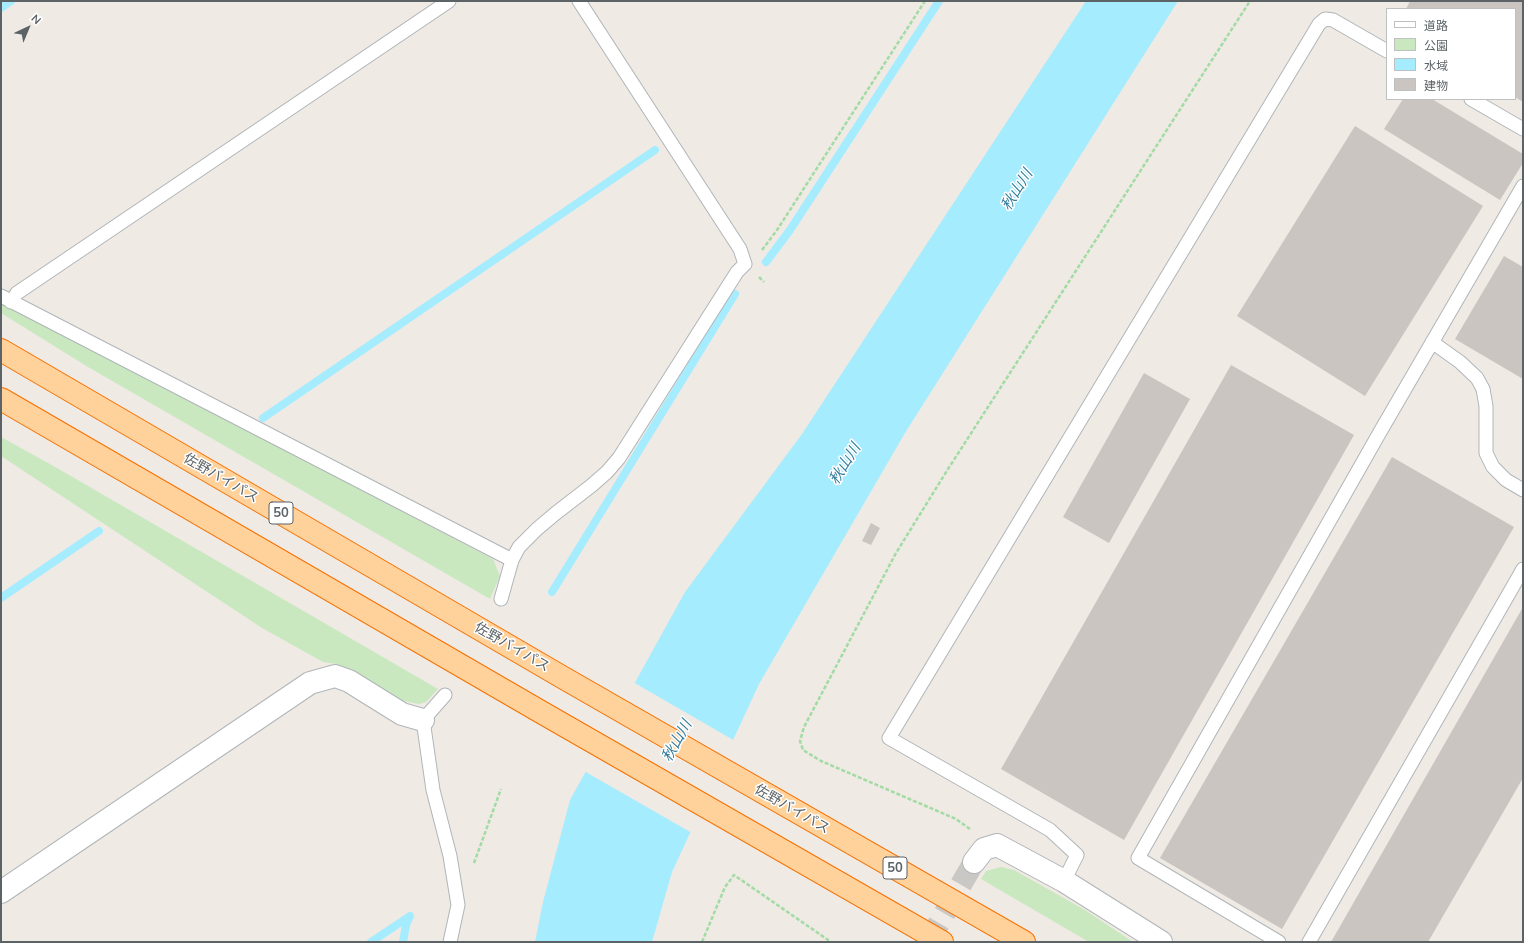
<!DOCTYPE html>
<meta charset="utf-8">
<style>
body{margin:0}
#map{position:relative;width:1524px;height:943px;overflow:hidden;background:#efeae4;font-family:Mulish,"Noto Sans JP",sans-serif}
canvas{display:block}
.frame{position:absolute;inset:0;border:2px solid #5c6366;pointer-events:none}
.legend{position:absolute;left:1386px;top:8px;width:130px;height:92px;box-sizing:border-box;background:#fff;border:1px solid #bec1c2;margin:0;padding:5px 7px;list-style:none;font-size:12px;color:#5c6366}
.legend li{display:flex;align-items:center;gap:8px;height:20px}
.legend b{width:20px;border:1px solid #bec1c2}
.north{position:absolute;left:8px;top:8px;width:40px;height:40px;-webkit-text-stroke:3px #fff;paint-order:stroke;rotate:44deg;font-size:11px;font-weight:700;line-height:16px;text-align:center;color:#5c6366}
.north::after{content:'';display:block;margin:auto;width:14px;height:18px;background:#5c6366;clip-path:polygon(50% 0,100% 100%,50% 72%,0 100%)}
</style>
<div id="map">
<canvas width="1524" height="943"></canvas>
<div class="frame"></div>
<ul class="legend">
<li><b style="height:5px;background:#fff"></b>道路</li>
<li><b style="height:11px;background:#c9e8c0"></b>公園</li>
<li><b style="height:11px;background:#a5ecff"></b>水域</li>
<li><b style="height:11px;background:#cac5c1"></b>建物</li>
</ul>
<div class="north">N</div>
</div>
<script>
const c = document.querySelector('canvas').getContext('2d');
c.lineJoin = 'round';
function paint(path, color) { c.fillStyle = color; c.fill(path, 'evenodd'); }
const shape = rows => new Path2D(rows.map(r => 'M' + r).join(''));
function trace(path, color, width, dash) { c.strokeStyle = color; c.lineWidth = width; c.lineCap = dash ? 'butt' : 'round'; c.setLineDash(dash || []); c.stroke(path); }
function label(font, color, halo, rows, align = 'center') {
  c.font = font + ' Mulish,"Noto Sans JP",sans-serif'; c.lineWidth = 3; c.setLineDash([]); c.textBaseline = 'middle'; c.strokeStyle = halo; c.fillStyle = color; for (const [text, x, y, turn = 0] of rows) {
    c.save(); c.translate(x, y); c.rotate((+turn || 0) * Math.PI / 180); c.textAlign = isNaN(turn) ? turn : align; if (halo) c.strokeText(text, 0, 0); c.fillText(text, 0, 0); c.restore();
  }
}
paint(shape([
 [1,301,493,559,500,576,490,599,88,367,1,313],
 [1,437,57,468,438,689,426,702,419,704,398,700,336,664,323,662,262,628,1,456],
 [1001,867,1014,870,1085,910,1133,942,1089,942,981,879,986,871]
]), '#c9e8c0');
paint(shape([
 [1086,1,1178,1,905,433,759,684,672,872,652,942,535,942,543,902,570,800,685,592,802,434]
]), '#a5ecff');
paint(shape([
 [633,682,735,741,692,833,584,771]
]), '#efeae4');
trace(shape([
 [1,8,11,1],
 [766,262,790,230,939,1],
 [263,418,655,150],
 [552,592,735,294],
 [1,598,99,531],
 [371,942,410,916],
 [403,942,406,925,410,916]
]), '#a5ecff', 8);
paint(shape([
 [1410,1,1523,1,1523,102,1515,97,1515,9,1406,9],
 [1403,99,1432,99,1523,154,1523,163,1500,200,1384,129],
 [1355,126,1483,206,1365,396,1237,316],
 [1504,256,1523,267,1523,379,1455,339],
 [1231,365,1354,435,1124,840,1001,769],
 [1144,373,1190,399,1109,543,1063,517],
 [1392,457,1514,527,1282,929,1160,858],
 [871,523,880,528,871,545,862,541],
 [1523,607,1523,778,1428,942,1331,942]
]), '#cac5c1');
trace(shape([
 [928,942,974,862]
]), '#cac8c4', 22, [22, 11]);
const service = shape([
 [1471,99,1523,129],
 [1,296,512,560],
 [11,302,17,293,449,1],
 [1432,342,1460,362,1477,378,1483,389,1486,406,1486,453,1493,467,1506,480,1523,490],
 [501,599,512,560,519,547,537,529,556,513,591,486,607,472,619,458,737,272,745,264,740,249,579,1],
 [445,695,423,720,433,790,450,856,458,905,450,942],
 [1064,881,1077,855,1050,830,889,738,1319,24,1325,19,1333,20,1387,51],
 [1279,942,1138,858,1380,432,1523,186],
 [1309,942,1523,569]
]);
const minor = shape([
 [974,862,984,849,997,845,1064,881,1161,942],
 [1,892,310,683,335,676,349,681,402,714,423,720]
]);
const trunk = shape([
 [1,350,562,677,1024,942],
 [1,399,541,712,942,942]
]);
trace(service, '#b0b5b8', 15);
trace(minor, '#b0b5b8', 24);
trace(trunk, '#f47000', 24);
trace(shape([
 [762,250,777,230,925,1],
 [759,277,764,282],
 [970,829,956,819,821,761,803,750,800,741,804,727,896,553,948,469,1250,1],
 [474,863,501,789],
 [702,942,725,887,734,875,831,942]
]), '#a2dba4', 2.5, [4, 2]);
trace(service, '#fff', 13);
trace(minor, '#fff', 22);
trace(trunk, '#ffd29b', 22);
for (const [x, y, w] of [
 [281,513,24],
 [895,868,24]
]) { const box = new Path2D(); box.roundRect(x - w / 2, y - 11, w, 22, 3); c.fillStyle = '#fff'; c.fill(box); trace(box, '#5c6366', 1); }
label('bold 13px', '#5c6366', null, [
 ["50",281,513],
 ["50",895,868]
]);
label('14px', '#5c6366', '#fff', [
 ["佐野バイパス",221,478,30],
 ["佐野バイパス",512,647,30],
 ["佐野バイパス",792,809,30]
]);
label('italic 15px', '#357e9b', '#fff', [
 ["秋山川",1017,190,-58],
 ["秋山川",845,464,-58],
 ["秋山川",677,741,-61]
]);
</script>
